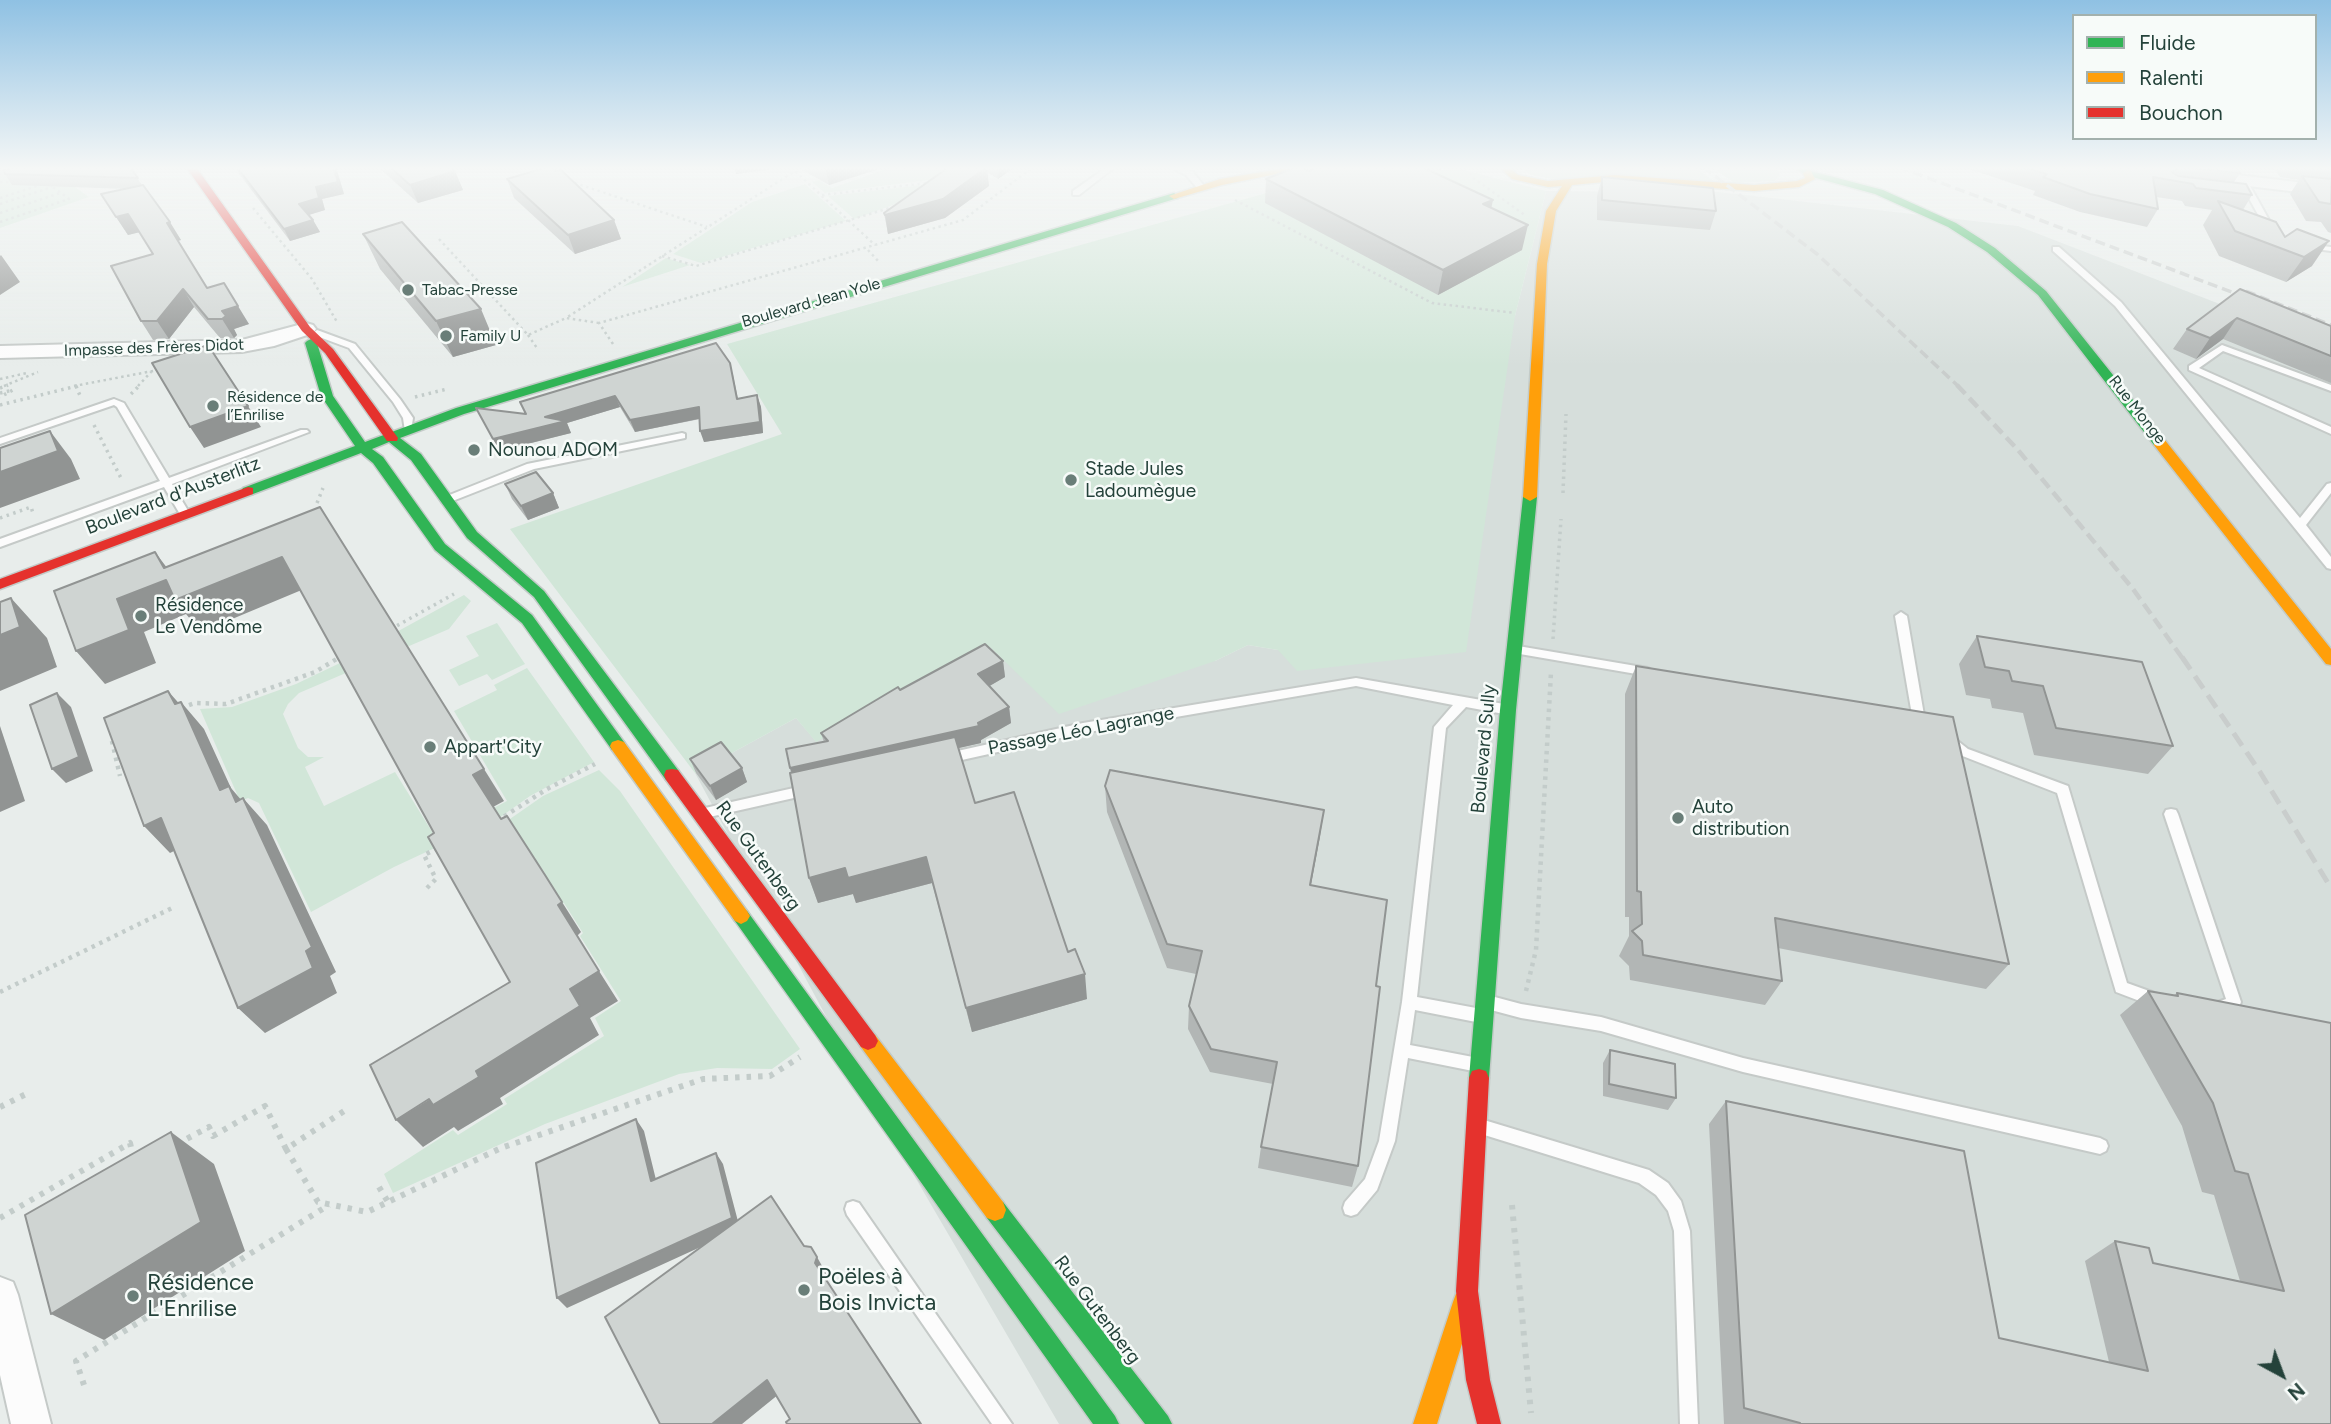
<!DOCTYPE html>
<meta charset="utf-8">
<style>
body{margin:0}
#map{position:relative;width:2331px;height:1424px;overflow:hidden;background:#e8edeb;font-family:Figtree,sans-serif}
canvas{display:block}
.legend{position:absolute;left:2072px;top:14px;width:245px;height:126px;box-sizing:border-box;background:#f7fbf9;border:2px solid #a3b1ad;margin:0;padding:9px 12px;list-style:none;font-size:21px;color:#24423a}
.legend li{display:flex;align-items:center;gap:14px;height:35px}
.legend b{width:35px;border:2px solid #a3b1ad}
.north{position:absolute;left:2247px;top:1340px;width:70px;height:70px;-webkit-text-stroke:5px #f7fbf9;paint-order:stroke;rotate:139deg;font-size:19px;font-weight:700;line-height:28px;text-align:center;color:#24423a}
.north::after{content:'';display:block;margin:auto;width:24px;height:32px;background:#24423a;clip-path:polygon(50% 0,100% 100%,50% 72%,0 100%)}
</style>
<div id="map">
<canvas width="2331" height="1424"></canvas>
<ul class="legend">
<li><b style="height:9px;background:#30b455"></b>Fluide</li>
<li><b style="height:9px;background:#ff9f0a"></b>Ralenti</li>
<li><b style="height:9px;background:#e5322d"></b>Bouchon</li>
</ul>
<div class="north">N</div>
</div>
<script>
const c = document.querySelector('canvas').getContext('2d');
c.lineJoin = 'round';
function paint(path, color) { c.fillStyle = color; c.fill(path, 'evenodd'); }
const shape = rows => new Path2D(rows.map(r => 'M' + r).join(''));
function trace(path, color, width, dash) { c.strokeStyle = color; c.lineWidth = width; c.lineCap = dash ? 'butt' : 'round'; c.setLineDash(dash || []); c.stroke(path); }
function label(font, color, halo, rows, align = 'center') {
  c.font = font + ' Figtree,sans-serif'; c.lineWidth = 5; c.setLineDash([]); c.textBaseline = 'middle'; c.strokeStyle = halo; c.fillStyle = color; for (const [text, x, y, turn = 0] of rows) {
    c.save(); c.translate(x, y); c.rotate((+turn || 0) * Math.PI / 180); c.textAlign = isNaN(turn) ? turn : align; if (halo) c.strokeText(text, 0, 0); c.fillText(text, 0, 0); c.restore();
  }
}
paint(shape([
 [1546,191,1719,192,2018,226,2331,347,2331,1424,1059,1424,884,1124,695,773,796,718,816,741,990,647,1215,661,1248,645,1278,650,1515,316]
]), '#d6dedb');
paint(shape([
 [0,167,47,167,89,197,0,228],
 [892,167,954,167,930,180,825,193,812,182,818,180,832,188],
 [1359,167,1464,170,1546,191,1515,316,1466,652,1297,671,1278,650,1248,645,1215,661,1059,714,990,647,816,742,796,718,695,773,510,529,782,434,727,344],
 [1520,167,1694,167,1720,185,1557,180,1531,175],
 [1712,167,1776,167,1780,175,1775,181,1734,183],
 [805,184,846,221,701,263,673,254,752,202],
 [922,185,910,199,854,219,828,196],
 [666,258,690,265,622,287],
 [464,595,471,601,449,629,299,693,288,704,283,714,298,748,308,757,324,757,305,767,324,806,395,772,436,838,507,801,454,711,497,690,494,685,527,668,594,762,530,796,499,818,394,867,311,912,259,803,248,798,240,801,200,709,232,707,296,684,340,663],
 [497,623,525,664,492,680,487,674,459,686,449,670,479,656,466,636],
 [599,770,620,791,800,1049,772,1069,717,1068,679,1074,545,1124,393,1193,384,1174,453,1130,458,1135,507,1104,504,1099,604,1036,595,1018,621,1001,580,936,583,933,564,903,561,904,542,876,545,873,507,821,543,796]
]), '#d1e6d8');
const lane = shape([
 [1107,167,1115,167,1079,195,1073,195,1073,191,1107,167],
 [1170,167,1180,167,1192,171,1205,187,1198,189,1186,175,1170,167],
 [2242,182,2249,184,2274,229,2273,231,2266,229,2241,184,2242,182],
 [2307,244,2331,247,2331,251,2307,248,2307,244],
 [2053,247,2059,247,2121,302,2300,518,2327,484,2331,483,2331,493,2306,525,2331,557,2331,569,2327,568,2115,306,2053,251,2053,247],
 [317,330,355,344,400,399,413,418,411,431,405,431,403,418,393,402,349,348,314,335,313,333,317,330],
 [2222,345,2331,385,2331,391,2223,351,2199,368,2331,427,2331,434,2189,370,2189,366,2222,345],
 [114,399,124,403,169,478,301,430,307,430,309,432,172,484,190,514,189,516,181,516,164,487,0,547,0,539,160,481,117,407,114,405,0,444,0,438,114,399],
 [682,433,685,434,685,438,534,469,450,502,442,502,441,500,442,498,527,464,682,433],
 [1901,612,1907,616,1924,715,1918,720,1912,715,1895,616,1901,612],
 [1518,646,1648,668,1654,672,1648,676,1514,653,1512,650,1518,646],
 [1356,678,1504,704,1510,709,1504,714,1466,707,1446,728,1417,997,1476,1008,1481,1010,1483,1015,1481,1020,1476,1022,1415,1010,1410,1045,1473,1057,1478,1059,1481,1064,1478,1069,1473,1071,1408,1058,1395,1141,1377,1190,1357,1214,1351,1216,1345,1214,1343,1208,1345,1202,1365,1179,1379,1141,1402,1002,1434,727,1453,705,1356,686,1083,733,944,764,940,762,938,759,940,756,944,754,1083,723,1356,678],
 [1949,734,1968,749,2068,786,2127,983,2163,996,2165,1001,2163,1006,2158,1008,2116,992,2057,793,1960,755,1943,739,1945,736,1949,734],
 [807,785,812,786,813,790,812,794,807,795,705,818,700,817,698,813,700,809,705,808,807,785],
 [2171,809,2176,810,2178,814,2241,1002,2239,1007,2217,1016,2212,1014,2210,1009,2212,1004,2226,999,2164,814,2166,810,2171,809],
 [1491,996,1521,1004,1601,1017,1743,1058,2100,1138,2106,1141,2108,1146,2106,1151,2100,1154,1743,1072,1601,1031,1521,1018,1491,1010,1486,1008,1484,1003,1486,998,1491,996],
 [1484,1120,1649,1170,1668,1183,1681,1201,1690,1231,1698,1424,1680,1424,1674,1231,1668,1211,1656,1195,1639,1183,1478,1133,1476,1128,1478,1123,1484,1120],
 [853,1201,859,1203,1012,1424,992,1424,847,1215,845,1209,847,1203,853,1201]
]);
const street = shape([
 [2124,167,2169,167,2331,186,2331,196,2132,172,2124,167],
 [306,323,313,325,316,329,313,333,274,346,242,352,0,358,0,346,242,340,306,323],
 [0,1277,13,1282,18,1295,51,1424,11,1424,0,1375,0,1277]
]);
const fast = shape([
 [1795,167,1806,167,1811,171,1883,190,1956,223,1995,248,2046,291,2164,439,2164,445,2154,445,2038,295,1987,252,1948,227,1875,194,1805,175,1795,167],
 [1174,193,1179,196,1178,198,464,414,400,438,421,454,477,532,544,591,678,770,680,775,678,780,672,781,666,780,534,597,467,538,411,460,389,442,372,449,383,457,445,544,532,615,624,742,626,746,624,750,612,750,522,623,435,550,373,463,361,453,253,494,248,495,241,491,243,488,355,446,321,396,305,343,307,341,311,339,317,343,333,396,365,442,456,408,1174,193],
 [1530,493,1537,497,1516,710,1489,1078,1486,1085,1479,1087,1472,1085,1469,1078,1500,710,1523,497,1530,493],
 [741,908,747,911,1115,1416,1119,1424,1093,1424,735,921,732,916,735,911,741,908],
 [995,1199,1003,1202,1168,1416,1172,1424,1145,1424,987,1218,984,1210,987,1202,995,1199]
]);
const slow = shape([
 [1291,167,1311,167,1222,185,1174,199,1169,196,1220,179,1291,167],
 [1499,167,1509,167,1518,175,1548,181,1615,175,1754,185,1797,181,1805,178,1803,173,1808,170,1811,171,1815,179,1799,187,1754,191,1615,181,1572,185,1556,211,1547,264,1537,497,1530,501,1523,497,1537,264,1546,211,1562,186,1548,187,1512,179,1499,167],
 [2159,438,2164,439,2331,649,2331,665,2326,664,2154,445,2154,439,2159,438],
 [618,740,624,742,747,911,750,916,747,921,741,924,735,921,612,750,610,746,612,742,618,740],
 [868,1032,875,1035,1003,1202,1006,1210,1003,1218,995,1221,987,1218,861,1047,858,1041,861,1035,868,1032],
 [1464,1291,1472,1294,1475,1302,1437,1424,1413,1424,1453,1302,1456,1294,1464,1291]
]);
const jam = shape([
 [186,167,196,167,310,327,333,349,398,438,397,441,387,441,325,353,302,331,186,167],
 [248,487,253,488,253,494,0,589,0,579,248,487],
 [672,769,678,770,875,1035,878,1041,875,1047,868,1050,861,1047,666,780,664,775,666,770,672,769],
 [1479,1069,1486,1071,1489,1078,1478,1291,1490,1380,1501,1424,1477,1424,1466,1380,1456,1291,1469,1078,1472,1071,1479,1069]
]);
trace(lane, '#c5cac8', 4);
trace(street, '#c5cac8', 4);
trace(fast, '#c3cbc8', 3);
trace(slow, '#c3cbc8', 3);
trace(jam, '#c3cbc8', 3);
trace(shape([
 [527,167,541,171],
 [1468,167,1472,177,1526,216],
 [0,175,3,167],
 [569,181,707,227],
 [0,182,13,182],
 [822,195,928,183],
 [0,198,43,184],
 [1235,200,1432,303,1515,313],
 [0,204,52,187],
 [253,208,312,279,337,322],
 [0,213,60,193],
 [0,222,69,199,49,184],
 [439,239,528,335,566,318],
 [868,250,879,262],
 [662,256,696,266,893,207],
 [599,323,566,318,795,171,875,245],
 [528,335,537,348],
 [613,344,599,323,963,220,1033,167],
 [0,379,27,373],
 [4,386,38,372],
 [74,386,158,370],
 [138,386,151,372]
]), '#c3ccca', 2.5, [2.5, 3.5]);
trace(shape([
 [76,386,81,398],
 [0,388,8,385],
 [0,393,13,390,0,397],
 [131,394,140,385],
 [415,397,447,389],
 [0,405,81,385],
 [94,425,122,480],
 [1563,493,1566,414],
 [317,503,323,488],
 [0,518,31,507,33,513],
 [391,629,454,594],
 [1553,639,1561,519],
 [337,659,341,657]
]), '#c3ccca', 3.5, [2.5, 4.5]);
trace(shape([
 [181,708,195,703,226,704,315,672,340,657],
 [115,735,111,737,120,776],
 [497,821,547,789,595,764],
 [427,888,436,879,424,855,438,848],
 [1526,991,1536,950,1551,672],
 [0,992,172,908]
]), '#c3ccca', 4.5, [3.5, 5]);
trace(shape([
 [0,1107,30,1092],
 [177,1144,209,1127,213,1136,265,1106,286,1149,344,1111],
 [286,1149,318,1202,367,1212,501,1148,703,1079,770,1076,800,1057],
 [379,1187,388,1202],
 [1512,1205,1531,1413],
 [0,1218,130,1143,134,1160],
 [84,1385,76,1361,329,1205]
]), '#c3ccca', 6, [4.5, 7]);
paint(lane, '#fcfcfc');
paint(street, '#fcfcfc');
paint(fast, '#30b455');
paint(slow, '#ff9f0a');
paint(jam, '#e5322d');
trace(shape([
 [1703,167,1817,254,1958,386],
 [1899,167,2253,300],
 [2246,291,2331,325]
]), '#c9cdcc', 3.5, [10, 5]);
trace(shape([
 [1957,385,2018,450,2133,589,2183,659]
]), '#c9cdcc', 4.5, [12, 6]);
trace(shape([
 [2182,657,2260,772,2331,888]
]), '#c9cdcc', 5, [15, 8]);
paint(shape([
 [130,167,142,185,181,240,178,241,207,288,249,324,234,329,237,335,234,338,220,338,194,307,169,339,153,340,141,321,153,254,140,232,128,235,101,194,127,189,12,185,5,174],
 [234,167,336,167,344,194,322,199,325,210,309,215,313,220,320,232,290,241],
 [378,167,450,167,455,171,463,190,418,203],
 [797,167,885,167,829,185],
 [949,167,1015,167,998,179,987,172,989,186,945,218,888,234,884,213],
 [1963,167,2223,167,2240,173,2234,182,2252,195,2243,210,2285,237,2312,266,2286,282,2219,256,2203,225,2212,210,2185,206,2182,201,2156,197,2158,209,2147,227,2080,212,2033,195,2035,191],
 [2273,167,2331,167,2331,233,2328,232,2321,222,2306,221,2290,194,2299,180,2280,177],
 [1309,171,1491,208,1522,250,1438,295,1265,203,1266,179],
 [1602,177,1716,211,1710,230,1597,220,1597,196],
 [507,179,614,220,621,239,575,254,514,198],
 [363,234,496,345,453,357,380,269],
 [2240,289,2331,326,2331,383,2223,339,2196,359,2173,349,2187,329],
 [733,375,738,399,757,395,761,407,763,433,704,442,700,419,635,432,620,407,567,423,571,433,499,451,476,408,526,414,520,402],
 [505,484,553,493,559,508,528,520,512,499],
 [1977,636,2173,746,2148,774,2034,755,2023,713,1992,708,1990,699,1966,695,1959,664],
 [1003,661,1005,677,989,686,1009,707,1011,723,981,740,981,743,958,748,975,803,1068,952,1087,999,972,1032,932,883,856,903,853,894,818,903,809,878,790,768,824,742,821,733,900,690],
 [1636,666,2009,964,1986,989,1778,948,1782,981,1765,1005,1630,980,1629,966,1619,956,1629,936,1629,917,1625,917,1625,694],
 [690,759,742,768,747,782,716,800,696,773],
 [1105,786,1320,836,1311,885,1376,986,1358,1166,1352,1187,1258,1168,1261,1147,1273,1084,1210,1072,1188,1029,1189,1006,1196,974,1167,968,1107,812],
 [2148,991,2174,995,2177,993,2331,1023,2331,1424,1724,1424,1709,1124,1726,1101,1999,1338,2109,1362,2085,1261,2115,1241,2153,1263,2240,1281,2214,1195,2202,1192,2182,1126,2120,1015],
 [1610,1050,1676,1098,1668,1110,1603,1096,1603,1063]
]), '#b2b6b5');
paint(shape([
 [333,167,336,167,344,194,322,199,325,210,305,216,299,204],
 [734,167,789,167,736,174],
 [825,167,885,167,829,185],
 [987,167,989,186,945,218,888,234,885,215],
 [997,167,1015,167,998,179],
 [455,171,463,190,418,203,410,185],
 [1493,200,1488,224,1483,204],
 [128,214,140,232,128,235,116,217],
 [313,220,320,232,290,241,284,229],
 [614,220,621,239,575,254,568,235],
 [170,222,181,240,177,241,167,223],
 [1528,225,1522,250,1438,295,1443,270],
 [2329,241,2312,266,2286,282,2304,257],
 [1,255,20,282,0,295,0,256],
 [183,289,194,307,169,339,157,321],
 [238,306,249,324,234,329,237,335,234,338,222,319,222,311],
 [481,309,496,345,453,357,436,321],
 [2237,318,2223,339,2196,359,2210,338],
 [757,395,761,407,763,433,704,442,700,431],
 [615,396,620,407,567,423,571,433,499,451,493,439,545,417],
 [248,406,261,427,204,448,190,427],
 [699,407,703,418,635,432,630,420],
 [50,431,71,459,80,479,0,508,0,472],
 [553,493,559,508,528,520,521,506],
 [155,552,180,585,282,557,304,589,201,632,186,614,144,632,156,663,105,684,76,651,117,599,164,568],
 [11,598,47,638,57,667,0,691,0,635],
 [1003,661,1005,677,981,691,978,674],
 [168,691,184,709,181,702,204,729,231,788,248,808,243,798,267,825,336,972,330,976,337,993,265,1033,238,1008,306,951],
 [57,693,71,707,93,771,66,783,52,769],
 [1009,707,1011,723,981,740,981,743,796,785,790,768,978,723],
 [0,726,25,801,0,812],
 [742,768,747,782,716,800,710,786],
 [484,769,504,801,493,807,473,775],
 [1324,810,1320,836,1306,910,1310,885],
 [161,818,186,845,170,853,144,826],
 [926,857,932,883,856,903,853,894,818,903,809,878,845,868],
 [562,902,581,932,577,936,558,905],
 [599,971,618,1001,590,1018,599,1035,500,1098,503,1104,458,1131,454,1127,423,1147,396,1120,476,1071,570,989],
 [1085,974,1087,999,972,1032,966,1008],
 [636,1119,644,1131,659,1192,651,1181],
 [171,1132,214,1164,245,1251,104,1340,51,1314],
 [716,1153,723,1164,740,1229,567,1308,557,1298],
 [817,1257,826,1273,825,1279,815,1263],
 [767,1380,779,1394,742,1424,712,1424]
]), '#919493');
const building = shape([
 [16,167,130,167,138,178,5,174,4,170,16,167],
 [237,167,333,167,338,182,316,187,319,198,299,204,313,220,284,229,237,167],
 [390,167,450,167,455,171,410,185,390,167],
 [548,167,552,167,556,171,561,170,614,220,568,235,507,179,548,167],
 [949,167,987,167,943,199,885,215,884,213,949,167],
 [1296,167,1300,167,1309,171,1319,167,1422,167,1493,200,1483,204,1528,225,1443,270,1266,179,1296,167],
 [2023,167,2223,167,2237,168,2240,173,2179,167,2172,172,2178,176,2246,184,2252,195,2196,188,2193,184,2153,177,2158,209,2090,194,2043,177,2047,174,2023,167],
 [2302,176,2331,179,2331,204,2319,202,2302,176],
 [1602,177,1713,188,1716,211,1602,200,1602,177],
 [143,185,170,222,167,223,207,288,224,283,238,306,222,311,226,316,222,319,208,319,183,289,157,321,141,321,111,266,153,254,128,214,116,217,101,194,143,185],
 [2218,201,2276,222,2285,237,2297,229,2329,241,2304,257,2235,231,2218,201],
 [402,222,481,309,436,321,363,234,402,222],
 [2240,289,2331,326,2331,356,2237,318,2210,338,2187,329,2240,289],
 [716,343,730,363,737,399,757,395,760,422,700,431,699,407,630,420,615,396,545,417,566,421,493,439,476,408,526,414,520,402,716,343],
 [208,345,248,406,190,427,152,363,208,345],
 [50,431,58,451,0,472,0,448,50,431],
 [536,472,553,493,521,506,505,484,536,472],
 [320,507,484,769,473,775,501,819,507,816,545,875,562,902,558,905,599,971,570,989,580,1006,476,1071,479,1077,433,1105,429,1099,396,1120,370,1065,510,982,428,837,434,833,282,557,175,600,166,580,117,599,129,630,76,651,54,591,155,552,164,568,320,507],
 [11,598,20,627,0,635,0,602,11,598],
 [1977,636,2142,662,2173,746,2056,728,2043,686,2012,681,2009,671,1985,667,1977,636],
 [985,644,1003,661,978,674,1009,707,978,723,979,726,790,768,786,749,828,741,821,733,898,687,900,690,985,644],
 [1636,666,1953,717,2009,964,1775,918,1782,981,1643,955,1642,941,1632,931,1642,924,1641,892,1637,891,1636,666],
 [168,691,175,704,181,702,220,790,229,786,236,802,243,798,312,947,306,951,313,968,238,1008,161,818,144,826,104,718,168,691],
 [57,693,79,757,52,769,30,705,57,693],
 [955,737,975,803,1014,792,1068,952,1075,949,1085,974,966,1008,926,857,848,878,845,868,809,878,790,773,955,737],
 [721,742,742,768,710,786,690,759,721,742],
 [1110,770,1324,810,1310,885,1387,900,1376,986,1380,987,1358,1166,1261,1147,1277,1062,1211,1049,1189,1006,1202,951,1167,944,1105,786,1110,770],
 [2148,991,2178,996,2177,993,2331,1023,2331,1424,1800,1424,1800,1423,1744,1408,1726,1101,1964,1151,1999,1338,2148,1371,2115,1241,2149,1248,2153,1263,2284,1291,2248,1174,2235,1171,2213,1103,2148,991],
 [1610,1050,1675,1064,1676,1098,1609,1084,1610,1050],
 [636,1119,651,1181,716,1153,732,1218,557,1298,536,1163,636,1119],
 [171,1132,201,1222,51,1314,25,1215,171,1132],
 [771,1196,804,1246,811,1247,817,1257,815,1263,921,1424,787,1424,786,1422,790,1419,767,1380,712,1424,660,1424,605,1317,771,1196]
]);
paint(building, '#cfd4d2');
trace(building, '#919493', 2);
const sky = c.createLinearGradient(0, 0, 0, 366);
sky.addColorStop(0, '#8fc1e3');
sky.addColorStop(0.46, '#f5f7f6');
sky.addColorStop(1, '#f5f7f600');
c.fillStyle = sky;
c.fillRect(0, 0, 2331, 366);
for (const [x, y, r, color] of [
 [408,290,7,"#697e78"],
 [446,336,7,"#697e78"],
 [213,406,7,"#697e78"],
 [474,450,7,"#697e78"],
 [1071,480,7,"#697e78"],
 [141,616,7,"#697e78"],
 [430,747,7,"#697e78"],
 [1678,818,7,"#697e78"],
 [804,1290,7,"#697e78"],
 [133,1296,7,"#697e78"]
]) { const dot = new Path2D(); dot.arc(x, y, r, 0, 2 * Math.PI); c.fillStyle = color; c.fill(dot); trace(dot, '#f7fbf9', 2.5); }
label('16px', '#24423a', '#f7fbf9', [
 ["Tabac-Presse",422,290],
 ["Family U",460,336],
 ["Résidence de",227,397],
 ["l’Enrilise",227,415]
], 'left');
label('16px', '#24423a', '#f7fbf9', [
 ["Boulevard Jean Yole",811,303,-16],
 ["Impasse des Frères Didot",154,348,-2],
 ["Rue Monge",2137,410,52]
]);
label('19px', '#24423a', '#f7fbf9', [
 ["Nounou ADOM",488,450],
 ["Stade Jules",1085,469],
 ["Ladoumègue",1085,491],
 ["Résidence",155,605],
 ["Le Vendôme",155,627],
 ["Appart'City",444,747],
 ["Auto",1692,807],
 ["distribution",1692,829]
], 'left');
label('19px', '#24423a', '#f7fbf9', [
 ["Boulevard d'Austerlitz",173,496,-21],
 ["Passage Léo Lagrange",1081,731,-11],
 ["Boulevard Sully",1484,749,-85],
 ["Rue Gutenberg",758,856,54],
 ["Rue Gutenberg",1097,1310,53]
]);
label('23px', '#24423a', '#f7fbf9', [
 ["Poëles à",818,1277],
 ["Bois Invicta",818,1303],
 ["Résidence",147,1283],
 ["L'Enrilise",147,1309]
], 'left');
</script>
